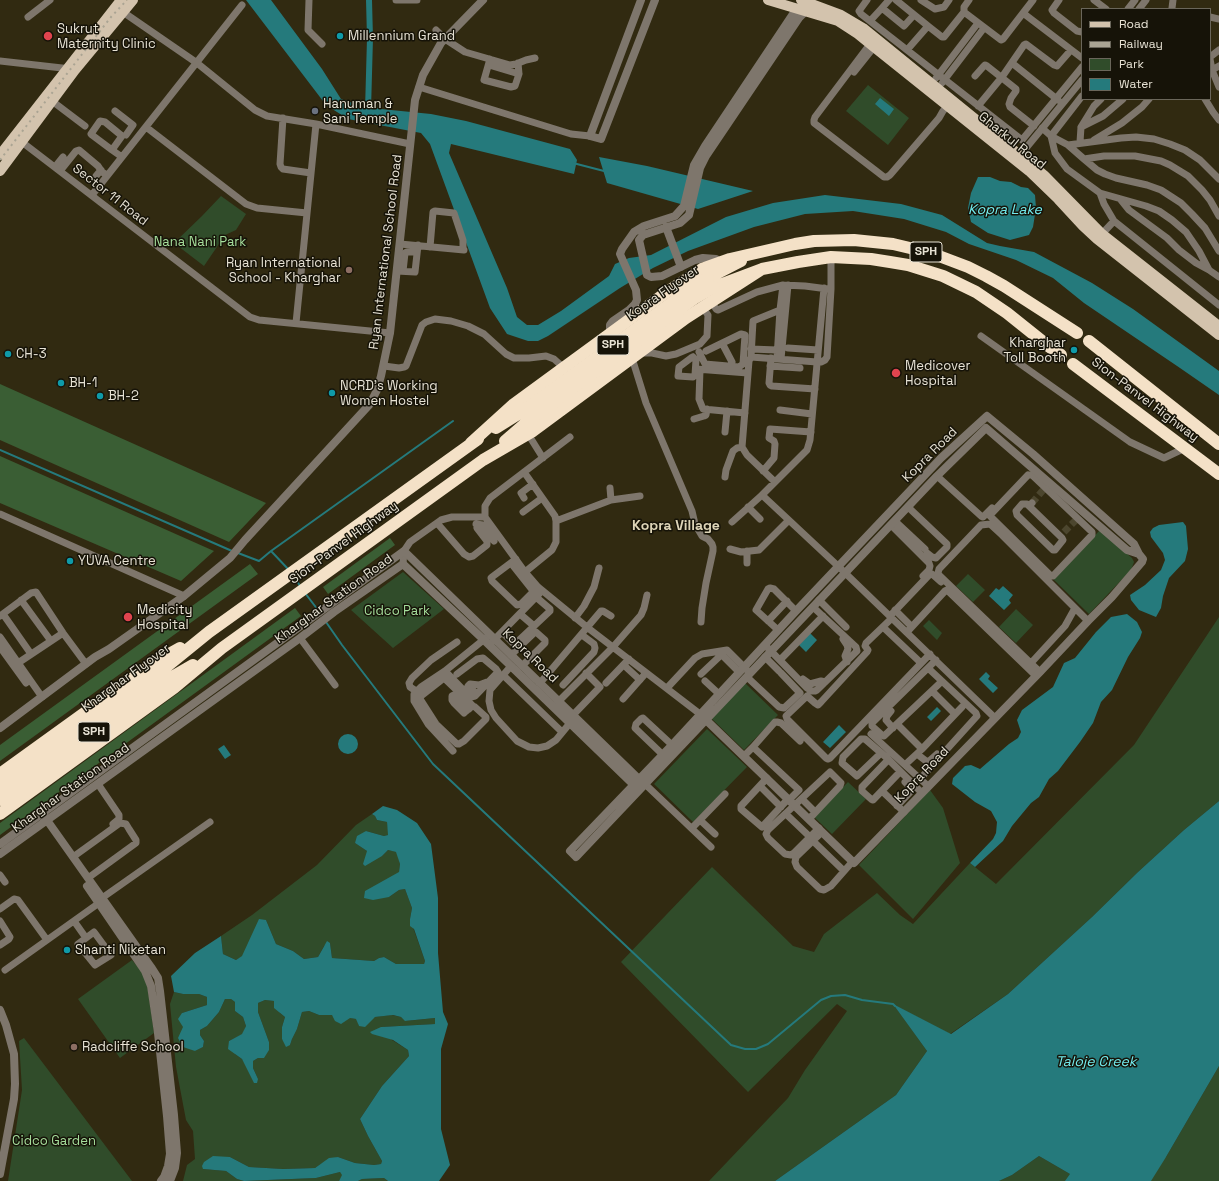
<!DOCTYPE html>
<style>
body{margin:0}
#map{position:relative;width:1219px;height:1181px;overflow:hidden;background:#312a11;font-family:"Space Grotesk",sans-serif}
canvas{display:block}
.legend{position:absolute;left:1081px;top:8px;width:130px;height:92px;box-sizing:border-box;background:#161308;border:1px solid #6a665a;margin:0;padding:5px 7px;list-style:none;font-size:12px;color:#e7e2d4}
.legend li{display:flex;align-items:center;gap:8px;height:20px}
.legend b{width:20px;border:1px solid #6a665a}
</style>
<div id="map">
<canvas width="1219" height="1181"></canvas>
<ul class="legend">
<li><b style="height:5px;background:#d3c3ad"></b>Road</li>
<li><b style="height:5px;background:#aaa493"></b>Railway</li>
<li><b style="height:11px;background:#304c2a"></b>Park</li>
<li><b style="height:11px;background:#257a7c"></b>Water</li>
</ul>
</div>
<script>
const c = document.querySelector('canvas').getContext('2d');
c.lineJoin = 'round';
function paint(path, color) { c.fillStyle = color; c.fill(path, 'evenodd'); }
const shape = rows => new Path2D(rows.map(r => 'M' + r).join(''));
function trace(path, color, width, dash) { c.strokeStyle = color; c.lineWidth = width; c.lineCap = dash ? 'butt' : 'round'; c.setLineDash(dash || []); c.stroke(path); }
function label(font, color, halo, rows, align = 'center') {
  c.font = font + ' "Space Grotesk",sans-serif'; c.lineWidth = 3; c.setLineDash([]); c.textBaseline = 'middle'; c.strokeStyle = halo; c.fillStyle = color; for (const [text, x, y, turn = 0] of rows) {
    c.save(); c.translate(x, y); c.rotate((+turn || 0) * Math.PI / 180); c.textAlign = isNaN(turn) ? turn : align; if (halo) c.strokeText(text, 0, 0); c.fillText(text, 0, 0); c.restore();
  }
}
paint(shape([
 [868,85,909,118,888,145,846,111],
 [221,196,246,214,236,230,225,235,204,266,174,243,202,216],
 [1100,530,1132,558,1134,562,1131,570,1089,614,1053,579],
 [403,572,444,609,393,648,351,610],
 [968,574,985,590,973,602,956,586],
 [1016,609,1033,625,1016,643,999,627],
 [1219,617,1219,801,1184,830,1138,872,1092,917,1008,994,950,1034,894,1005,927,1051,896,1095,775,1181,709,1181,788,1098,805,1070,847,1011,837,1004,748,1092,621,962,712,867,793,946,814,952,824,934,877,893,900,915,913,924,970,863,996,884,1134,745],
 [929,620,942,633,937,640,923,626],
 [745,683,778,715,744,750,711,718],
 [707,729,747,767,693,822,654,784],
 [848,782,866,799,832,834,814,817],
 [930,790,943,808,960,863,913,919,859,865],
 [372,814,375,816,377,820,387,822,389,835,384,836,366,831,355,843,367,851,382,856,388,850,397,852,400,864,399,873,383,882,389,897,399,890,405,889,412,908,410,919,425,961,424,964,396,964,384,957,379,958,374,961,332,958,330,943,324,946,318,957,304,959,293,951,276,944,266,920,243,956,236,960,223,954,221,936,252,915,317,865,356,825],
 [132,960,144,974,147,982,154,1033,120,1058,78,999],
 [174,992,183,994,199,994,207,997,207,1005,182,1013,183,1027,195,1051,203,1047,204,1041,200,1035,200,1030,207,1026,219,1012,225,999,231,999,235,1002,235,1011,243,1017,246,1026,243,1034,229,1041,235,1054,242,1059,258,1079,253,1068,253,1061,258,1058,269,1042,258,1012,258,1003,265,1000,274,1001,280,1013,285,1017,282,1027,282,1039,290,1045,292,1039,297,1029,302,1012,309,1011,319,1015,332,1015,357,1019,359,1026,375,1017,392,1015,401,1017,406,1021,435,1018,435,1024,381,1027,392,1040,408,1050,409,1056,382,1086,360,1119,368,1136,382,1161,381,1164,374,1165,355,1163,338,1157,321,1164,315,1168,283,1169,249,1167,230,1157,203,1169,226,1171,237,1179,244,1181,316,1178,340,1172,343,1175,339,1181,183,1181,187,1165,195,1159,193,1131,186,1120,176,1067,170,1004],
 [24,1038,132,1181,8,1181,22,1090,19,1041],
 [1219,1066,1219,1181,999,1181,1012,1175,1039,1156,1070,1174,1166,1157],
 [384,1178,388,1181,358,1181,362,1179]
]), '#304c2a');
paint(shape([
 [0,384,266,503,229,542,0,440],
 [0,456,214,551,181,581,0,503],
 [390,538,395,545,328,594,323,587],
 [250,564,258,574,0,761,0,745],
 [295,608,301,616,0,835,0,823]
]), '#3a5e34');
paint(shape([
 [246,0,271,0,322,69,341,99,362,106,381,109,431,114,466,121,570,149,577,160,574,174,451,144,449,153,507,288,517,317,527,325,538,325,561,311,609,276,615,264,629,258,651,255,726,217,773,203,825,195,901,204,942,215,987,243,1000,246,1034,252,1092,283,1133,309,1219,371,1219,395,1180,368,1084,303,1053,278,1016,260,969,244,946,232,904,219,853,211,805,214,754,227,688,251,653,268,620,288,548,336,538,341,528,341,507,334,490,308,430,144,421,133,348,119,326,105],
 [880,98,894,109,889,116,875,104],
 [599,157,647,166,753,191,698,209,607,183],
 [978,177,990,177,1000,181,1011,182,1021,187,1028,188,1035,195,1036,208,1033,227,1029,235,1010,240,988,233,971,222,968,208,971,193],
 [1183,522,1186,526,1188,549,1185,561,1169,578,1163,596,1161,608,1156,617,1139,610,1131,600,1130,595,1145,585,1161,570,1165,560,1163,553,1151,537,1150,532,1153,528,1159,525],
 [1003,586,1013,595,1009,600,1011,603,1004,610,989,596,996,588,999,590],
 [1127,614,1137,622,1142,632,1140,638,1128,657,1112,690,1101,702,1093,723,1080,742,1058,771,1049,779,1039,797,1031,803,1012,826,1003,841,975,867,970,863,993,839,996,833,997,822,991,811,975,802,952,784,953,778,965,766,971,765,980,769,1009,744,1018,738,1021,732,1017,720,1022,710,1053,687,1064,663,1075,658,1096,632,1111,617],
 [810,633,817,640,806,652,799,645],
 [986,672,990,676,988,679,998,688,993,693,979,679],
 [937,707,941,711,931,721,927,717],
 [839,725,846,732,830,748,823,742],
 '338 744a10 10 0 1 1 20 0a10 10 0 1 1-20 0Z',
 [224,745,231,755,225,759,218,749],
 [1219,801,1219,1066,1166,1157,1151,1181,1065,1181,1070,1174,1039,1156,1012,1175,999,1181,775,1181,896,1095,927,1051,893,1004,951,1034,1008,994,1092,917,1138,872,1184,830],
 [383,806,397,810,417,823,431,844,438,898,438,953,443,1012,448,1024,441,1049,441,1129,450,1165,439,1181,388,1181,384,1178,362,1179,358,1181,339,1181,342,1175,340,1172,316,1178,244,1181,237,1179,226,1171,203,1169,202,1166,204,1162,213,1156,230,1157,249,1167,283,1169,315,1168,329,1158,338,1157,355,1163,374,1165,381,1164,382,1161,368,1136,360,1119,382,1086,409,1056,408,1050,393,1040,372,1034,370,1032,381,1027,435,1024,435,1018,405,1021,401,1017,393,1015,375,1017,365,1027,359,1026,356,1019,350,1018,341,1024,335,1021,332,1015,319,1015,309,1011,302,1012,297,1029,292,1039,290,1045,286,1047,282,1039,282,1027,285,1017,274,1008,274,1001,265,1000,258,1003,258,1012,269,1042,269,1050,264,1058,258,1058,253,1061,253,1068,258,1079,257,1083,254,1083,242,1059,228,1049,229,1041,242,1034,246,1026,243,1017,235,1011,235,1002,231,999,225,999,219,1012,207,1026,200,1030,200,1035,204,1041,203,1047,195,1051,183,1047,178,1038,183,1027,178,1019,182,1013,207,1005,207,997,199,994,183,994,174,992,171,976,195,953,221,936,223,954,236,960,242,956,259,919,266,920,276,944,293,951,304,959,318,957,327,941,330,943,332,958,374,961,379,958,384,957,396,964,424,964,425,961,414,929,410,926,410,919,412,908,405,889,399,890,389,897,373,900,364,898,365,891,399,872,400,864,396,852,388,850,382,856,365,866,363,864,367,851,355,843,357,836,366,831,384,836,388,835,387,822,377,820,375,816,372,814]
]), '#257a7c');
trace(shape([
 [573,163,604,171],
 [0,450,232,551],
 [271,551,453,421],
 [238,553,259,561,271,551,289,570],
 [294,576,300,586],
 [305,593,318,610],
 [326,622,342,645,433,764,731,1045,745,1049,756,1049,768,1044,821,1000,831,996,845,995,862,1000,893,1004,895,1006]
]), '#257a7c', 2);
trace(shape([
 [368,110,370,38,369,0]
]), '#257a7c', 6);
trace(shape([
 [1032,503,1044,489],
 [1064,532,1076,520]
]), '#4c462e', 7, [7, 3.5]);
trace(shape([
 [309,0,308,30,322,44],
 [396,0,417,0],
 [867,0,859,11,861,14,1022,140,1082,67],
 [889,0,882,8,904,26,914,15],
 [896,0,928,26,907,50],
 [921,0,935,9,944,7,949,0],
 [969,0,964,7,964,12,1001,40,1003,39,1033,0],
 [1059,0,1052,10,1054,13,1077,31,1082,32],
 [1094,0,1106,9],
 [1172,8,1173,0],
 [1128,9,1135,0],
 [1139,9,1146,0],
 [123,12,197,63,255,110,267,116,316,124,410,144],
 [1023,13,1082,58],
 [28,17,50,0],
 [1210,17,1219,19],
 [870,21,882,8],
 [928,26,942,37,944,37,964,12],
 [436,30,445,39,465,52,510,65,516,64,526,60,535,58],
 [870,44,815,117,814,120,814,123,884,177,887,177,890,175,939,118,943,111,949,104],
 [1210,57,1219,50],
 [490,59,484,80,511,87,515,86,519,74,518,63],
 [1210,59,1212,70,1219,87],
 [0,61,71,69],
 [1012,63,1058,100],
 [489,65,519,74],
 [1212,70,1219,66],
 [854,72,874,47],
 [975,76,983,67,985,65,987,66,1016,89,1016,91,1011,98,1009,104,1010,107,1034,126],
 [936,78,978,23],
 [942,83,984,28],
 [419,87,571,134,590,136],
 [1205,99,1213,112,1219,120],
 [52,101,85,126],
 [978,106,1002,77,1024,45,1026,44,1054,65,1057,66,1071,50],
 [115,111,133,125,126,135],
 [283,118,280,164,281,167,283,169,311,173],
 [146,127,246,204,257,208,307,213],
 [1081,127,1094,106,1101,99],
 [1042,128,1051,136,1068,145,1121,138,1136,137,1154,139,1170,144,1185,150,1200,160,1219,179],
 [1051,136,1055,153,1067,169,1100,193,1146,206,1159,211,1172,220,1186,232,1199,251,1209,270,1219,277],
 [1051,136,1082,96],
 [18,139,250,317,259,320,390,333],
 [1094,140,1122,123,1142,107,1149,99],
 [1080,142,1081,127,1103,116,1123,99],
 [1068,145,1084,159,1104,156,1135,156,1161,161,1170,165,1188,176,1202,190,1210,200,1219,216],
 [112,150,122,136,105,122,100,121,91,134,92,135,112,150,122,157],
 [1017,159,1082,80],
 [1084,159,1097,170,1105,174,1116,178,1147,185,1161,190,1181,203,1192,214,1205,228,1219,251],
 [55,167,63,157],
 [60,171,76,151,79,150,98,166,102,172,107,175],
 [96,176,101,170],
 [1100,193,1104,204,1114,221,1219,305],
 [92,195,242,5],
 [1121,200,1129,210,1167,238,1179,250,1196,263,1209,270],
 [1100,236,1114,221],
 [400,244,464,250],
 [430,247,433,212,435,211,454,213,463,240,463,250],
 [397,271,415,272,418,245],
 [403,271,405,253,407,252,417,252],
 [824,288,810,440,807,450,762,495,839,567,995,718],
 [711,301,716,309,718,310,757,292,783,285,805,286,828,289],
 [780,310,783,285],
 [296,323,316,124],
 [981,336,1130,442,1164,458,1185,448],
 [722,343,732,362],
 [788,348,818,350],
 [751,349,777,350],
 [699,352,705,364,739,367,743,364,745,335,741,334,706,351],
 [640,353,652,353,666,356,676,354,700,344,707,336,708,315,702,307],
 [693,357,696,360,695,375,693,377,678,376,679,367,691,358,693,357],
 [751,357,753,321,780,310,777,358],
 [632,358,646,403,692,511,695,524,702,536,708,539,712,544,713,547,713,551,706,583,702,608,701,622],
 [771,358,769,383,770,385,772,386,815,389],
 [781,359,788,285],
 [384,366,399,368,404,367,406,366,422,325,426,322,435,319,451,321,468,326,484,334,506,354,514,358,529,358,546,356,554,359,564,368],
 [770,366,800,368],
 [696,369,748,373],
 [700,370,699,399,703,409,745,413],
 [780,410,812,414],
 [694,419,704,416,706,415,707,409],
 [725,432,727,411],
 [528,434,543,458],
 [570,437,490,498,485,506,485,517,525,572,538,587,588,628,700,714],
 [763,471,774,458,775,444,774,441,769,438,770,429,811,432],
 [524,472,555,516,556,521,556,542,552,550,525,572],
 [1028,475,1032,475,1092,532,1092,535,1053,576,1051,576,990,516,991,514,1028,475],
 [937,476,981,516,983,517,992,508],
 [725,477,726,470,733,451,737,448,742,447],
 [775,482,747,455,742,447,749,361,751,357,817,362,821,362,825,360,827,357,831,289,831,257],
 [610,488,611,500],
 [524,498,521,493,533,484],
 [1029,506,1027,504,1022,504,1016,511,1017,515,1053,550,1055,550,1063,540,1062,538,1029,506,1032,503],
 [748,507,760,519],
 [908,507,947,544,947,547,936,558,932,557,927,553],
 [523,512,542,498],
 [0,514,184,596],
 [556,521,611,500,640,496],
 [895,521,925,549],
 [732,522,762,495],
 [437,523,464,554,469,557,473,556,487,545,487,541,477,528],
 [476,524,483,525,494,541],
 [891,525,929,563,930,566,929,570,923,576],
 [730,549,741,552,759,550,788,521],
 [516,559,492,577,491,578,492,581,517,605,521,604,538,587],
 [511,563,534,592],
 [747,563,747,551],
 [403,564,404,551,410,542,441,520,452,517,485,517],
 [21,600,51,641],
 [819,600,846,627],
 [895,610,909,624],
 [3,614,31,654],
 [520,614,534,626],
 [0,616,31,593,36,592,63,633,86,664],
 [890,616,930,574,932,574,941,582],
 [575,618,584,606,594,587,599,568],
 [892,618,866,643,865,646,868,650,867,652,821,702,818,705,815,703,807,696,786,716,787,719,826,758,828,759,830,758,930,654],
 [768,621,787,601],
 [883,627,921,663],
 [778,630,756,610,768,589,770,588,774,589,796,611],
 [502,632,513,643,516,643,550,611,550,609,536,597],
 [907,632,945,591,947,590,1036,676],
 [0,637,42,697],
 [300,638,335,685],
 [843,639,847,645,848,649,845,656,847,662],
 [492,642,539,594],
 [765,645,807,688,812,691,815,691,817,690,857,651,856,647,813,607],
 [0,647,26,683],
 [511,655,534,633,536,632,545,640,545,643,522,666],
 [765,657,779,671],
 [780,660,823,616],
 [936,660,872,723,872,726,882,735,884,736,939,684],
 [18,663,63,633],
 [1031,663,1065,626,1075,608],
 [511,666,490,690,489,701,491,710,496,718,517,741,529,747,538,748,547,746,556,740,570,723],
 [627,668,640,680],
 [445,671,469,696,471,697,475,696,498,672,496,669,483,658,477,659,457,674],
 [1040,672,939,575,938,573,939,569,981,525,990,524,1002,535,1088,621],
 [701,674,720,656,723,656,739,672],
 [503,675,562,732],
 [442,676,472,705,471,707,469,709,465,712,464,713,454,703,452,700,452,696,454,695,456,696,469,709],
 [747,677,779,707,784,708,800,693,781,673],
 [444,678,421,696,420,699,436,724,457,744,459,744,464,741,486,719,486,717,475,707],
 [803,679,810,684,821,681,825,682],
 [705,681,719,694],
 [540,683,601,611,603,611,611,616],
 [606,683,629,659],
 [563,685,594,652,595,648,594,644,582,635],
 [667,688,695,658,702,654,727,650,747,670],
 [416,691,410,687,409,683,412,678,431,660,457,642],
 [932,691,955,714],
 [477,694,468,686,470,684,479,685,487,682],
 [623,699,646,673],
 [556,704,613,647,641,615,644,608,647,595],
 [891,711,887,716,886,720,893,728],
 [573,715,600,687,586,673],
 [897,724,922,749,962,707],
 [871,734,928,786],
 [753,747,775,722,777,722,781,723,800,741],
 [453,751,428,724,414,701,414,694,421,687,445,671,487,637],
 [881,753,857,776,842,763,843,757,861,739,865,739,887,758,922,793],
 [662,754,635,728,636,724,641,719,643,718,672,745],
 [917,754,926,761,928,762,937,754],
 [744,756,753,747,799,790,789,800],
 [888,760,862,787,862,791,871,799,873,800,897,775],
 [908,762,921,750],
 [767,778,741,806,741,809,762,827,788,799],
 [920,779,977,716,976,713,928,668],
 [98,784,119,815,119,819,113,824],
 [645,784,711,847],
 [760,786,781,807],
 [882,791,904,812],
 [802,799,815,812],
 [897,806,911,791,911,788,905,782],
 [786,814,810,837],
 [809,819,840,786,841,783,830,772,768,830,766,834,768,838,785,854,791,855,794,853,819,828],
 [700,820,715,834],
 [692,828,725,794],
 [822,832,796,857,795,862,797,867,820,889,824,890,831,886,853,861],
 [813,841,844,871],
 [73,857,120,823,126,824,129,829,136,840,136,843,88,878],
 [0,875,5,882],
 [0,909,14,899,18,900,47,940],
 [0,921,10,937,9,939,0,945],
 [74,921,86,938,78,944,95,965,111,955,94,932,86,938],
 [5,970,99,903,102,898,210,822]
]), '#7e766c', 7);
trace(shape([
 [641,0,590,136,601,139,655,0],
 [666,227,681,267],
 [720,262,716,259,703,258,695,260,662,276,651,277,647,275,639,240,643,235,680,223,689,215,700,168,706,156,799,18,806,11],
 [613,335,610,330,610,325,613,321,629,310,635,304,637,300,636,290,620,254,622,249,634,232,644,226,675,216,684,206,694,165,705,146,797,8],
 [987,416,1033,454,1134,544,1139,554,1127,550,986,428,937,476,576,857,570,851,672,745,796,611,941,458,987,416],
 [703,717,854,863,1040,672,1088,621,1112,597,1142,562,1143,559,1139,554],
 [0,728,95,657,109,649,184,596,230,558,245,540,370,404,377,390,381,376,390,333,415,100,423,75,441,43,483,0],
 [44,816,151,967,158,978,160,991,174,1115,177,1153,175,1168,170,1181],
 [0,844,404,551,641,781],
 [0,854,300,638,334,612,403,564,484,640,636,787],
 [87,886,145,971,151,986,158,1033,167,1116,170,1154,168,1166,164,1177,161,1181],
 [0,1010,6,1025,14,1054,15,1084,14,1099,0,1174]
]), '#7e766c', 8);
trace(shape([
 [768,0,838,21,858,34,874,47,1029,171,1058,199,1083,226,1097,239,1219,335],
 [801,0,841,15,863,28,1033,166,1044,175,1102,234,1219,326],
 [0,155,121,0],
 [0,171,75,70,133,0]
]), '#d3c3ad', 10);
trace(shape([
 [708,278,741,261],
 [714,287,762,269,798,262,831,257,871,259,890,262,908,265,943,276,976,292,1007,313,1047,345,1061,355],
 [1089,341,1219,444],
 [1073,364,1219,474],
 [496,428,520,413],
 [505,441,527,422],
 [471,443,514,404,667,292,702,269,730,259,795,244,814,241,854,240,893,244,931,253,968,267,986,276,1004,286,1077,333],
 [0,774,155,662,180,648],
 [0,787,161,671,209,632,478,439],
 [0,800,167,680,193,665],
 [0,814,174,688,222,648,483,460,533,431,686,318,762,269]
]), '#f4e1c7', 12);
trace(shape([
 [0,160,111,17,127,0]
]), '#aaa493', 2, [2, 4]);
trace(shape([
 [520,413,674,301,708,278],
 [527,422,695,298,714,287]
]), '#f4e1c7', 12);
for (const [x, y, r, color] of [
 [48,36,5,"#e0444e"],
 [340,36,4,"#0f9aa8"],
 [315,111,4,"#6b7280"],
 [349,270,4,"#8d6e63"],
 [1074,350,4,"#0f9aa8"],
 [8,354,4,"#0f9aa8"],
 [896,373,5,"#e0444e"],
 [61,383,4,"#0f9aa8"],
 [332,393,4,"#0f9aa8"],
 [100,396,4,"#0f9aa8"],
 [70,561,4,"#0f9aa8"],
 [128,617,5,"#e0444e"],
 [67,950,4,"#0f9aa8"],
 [74,1047,4,"#8d6e63"]
]) { const dot = new Path2D(); dot.arc(x, y, r, 0, 2 * Math.PI); c.fillStyle = color; c.fill(dot); trace(dot, '#161308', 1.5); }
for (const [x, y, w] of [
 [926,252,32],
 [613,345,32],
 [94,732,32]
]) { const box = new Path2D(); box.roundRect(x - w / 2, y - 10, w, 20, 3); c.fillStyle = '#161308'; c.fill(box); trace(box, '#e7e2d4', 1); }
label('bold 12px', '#e7e2d4', null, [
 ["SPH",926,252],
 ["SPH",613,345],
 ["SPH",94,732]
]);
label('13px', '#e7e2d4', '#161308', [
 ["Sukrut",57,29],
 ["Maternity Clinic",57,44],
 ["Millennium Grand",348,36],
 ["Hanuman &",323,104],
 ["Sani Temple",323,119],
 ["Ryan International",341,263,"right"],
 ["School - Kharghar",341,278,"right"],
 ["Kharghar",1066,343,"right"],
 ["Toll Booth",1066,358,"right"],
 ["CH-3",16,354],
 ["Medicover",905,366],
 ["Hospital",905,381],
 ["BH-1",69,383],
 ["NCRD's Working",340,386],
 ["Women Hostel",340,401],
 ["BH-2",108,396],
 ["YUVA Centre",78,561],
 ["Medicity",137,610],
 ["Hospital",137,625],
 ["Shanti Niketan",75,950],
 ["Radcliffe School",82,1047]
], 'left');
label('13px', '#e7e2d4', '#161308', [
 ["Gharkul Road",1012,141,39],
 ["Sector 11 Road",110,195,38],
 ["Ryan International School Road",386,252,-83],
 ["Kopra Flyover",663,293,-35],
 ["Sion-Panvel Highway",1145,400,37],
 ["Kopra Road",930,455,-45],
 ["Sion-Panvel Highway",344,543,-36],
 ["Kharghar Station Road",334,599,-36],
 ["Kopra Road",530,656,44],
 ["Kharghar Flyover",126,678,-36],
 ["Kopra Road",922,775,-46],
 ["Kharghar Station Road",71,788,-36]
]);
label('13px', '#a6df9c', '#161308', [
 ["Nana Nani Park",200,242],
 ["Cidco Park",397,611],
 ["Cidco Garden",54,1141]
]);
label('italic 14px', '#73ecee', '#161308', [
 ["Kopra Lake",1005,210],
 ["Taloje Creek",1096,1062]
]);
label('bold 14px', '#ddd4b7', '#161308', [
 ["Kopra Village",676,526]
]);
</script>
